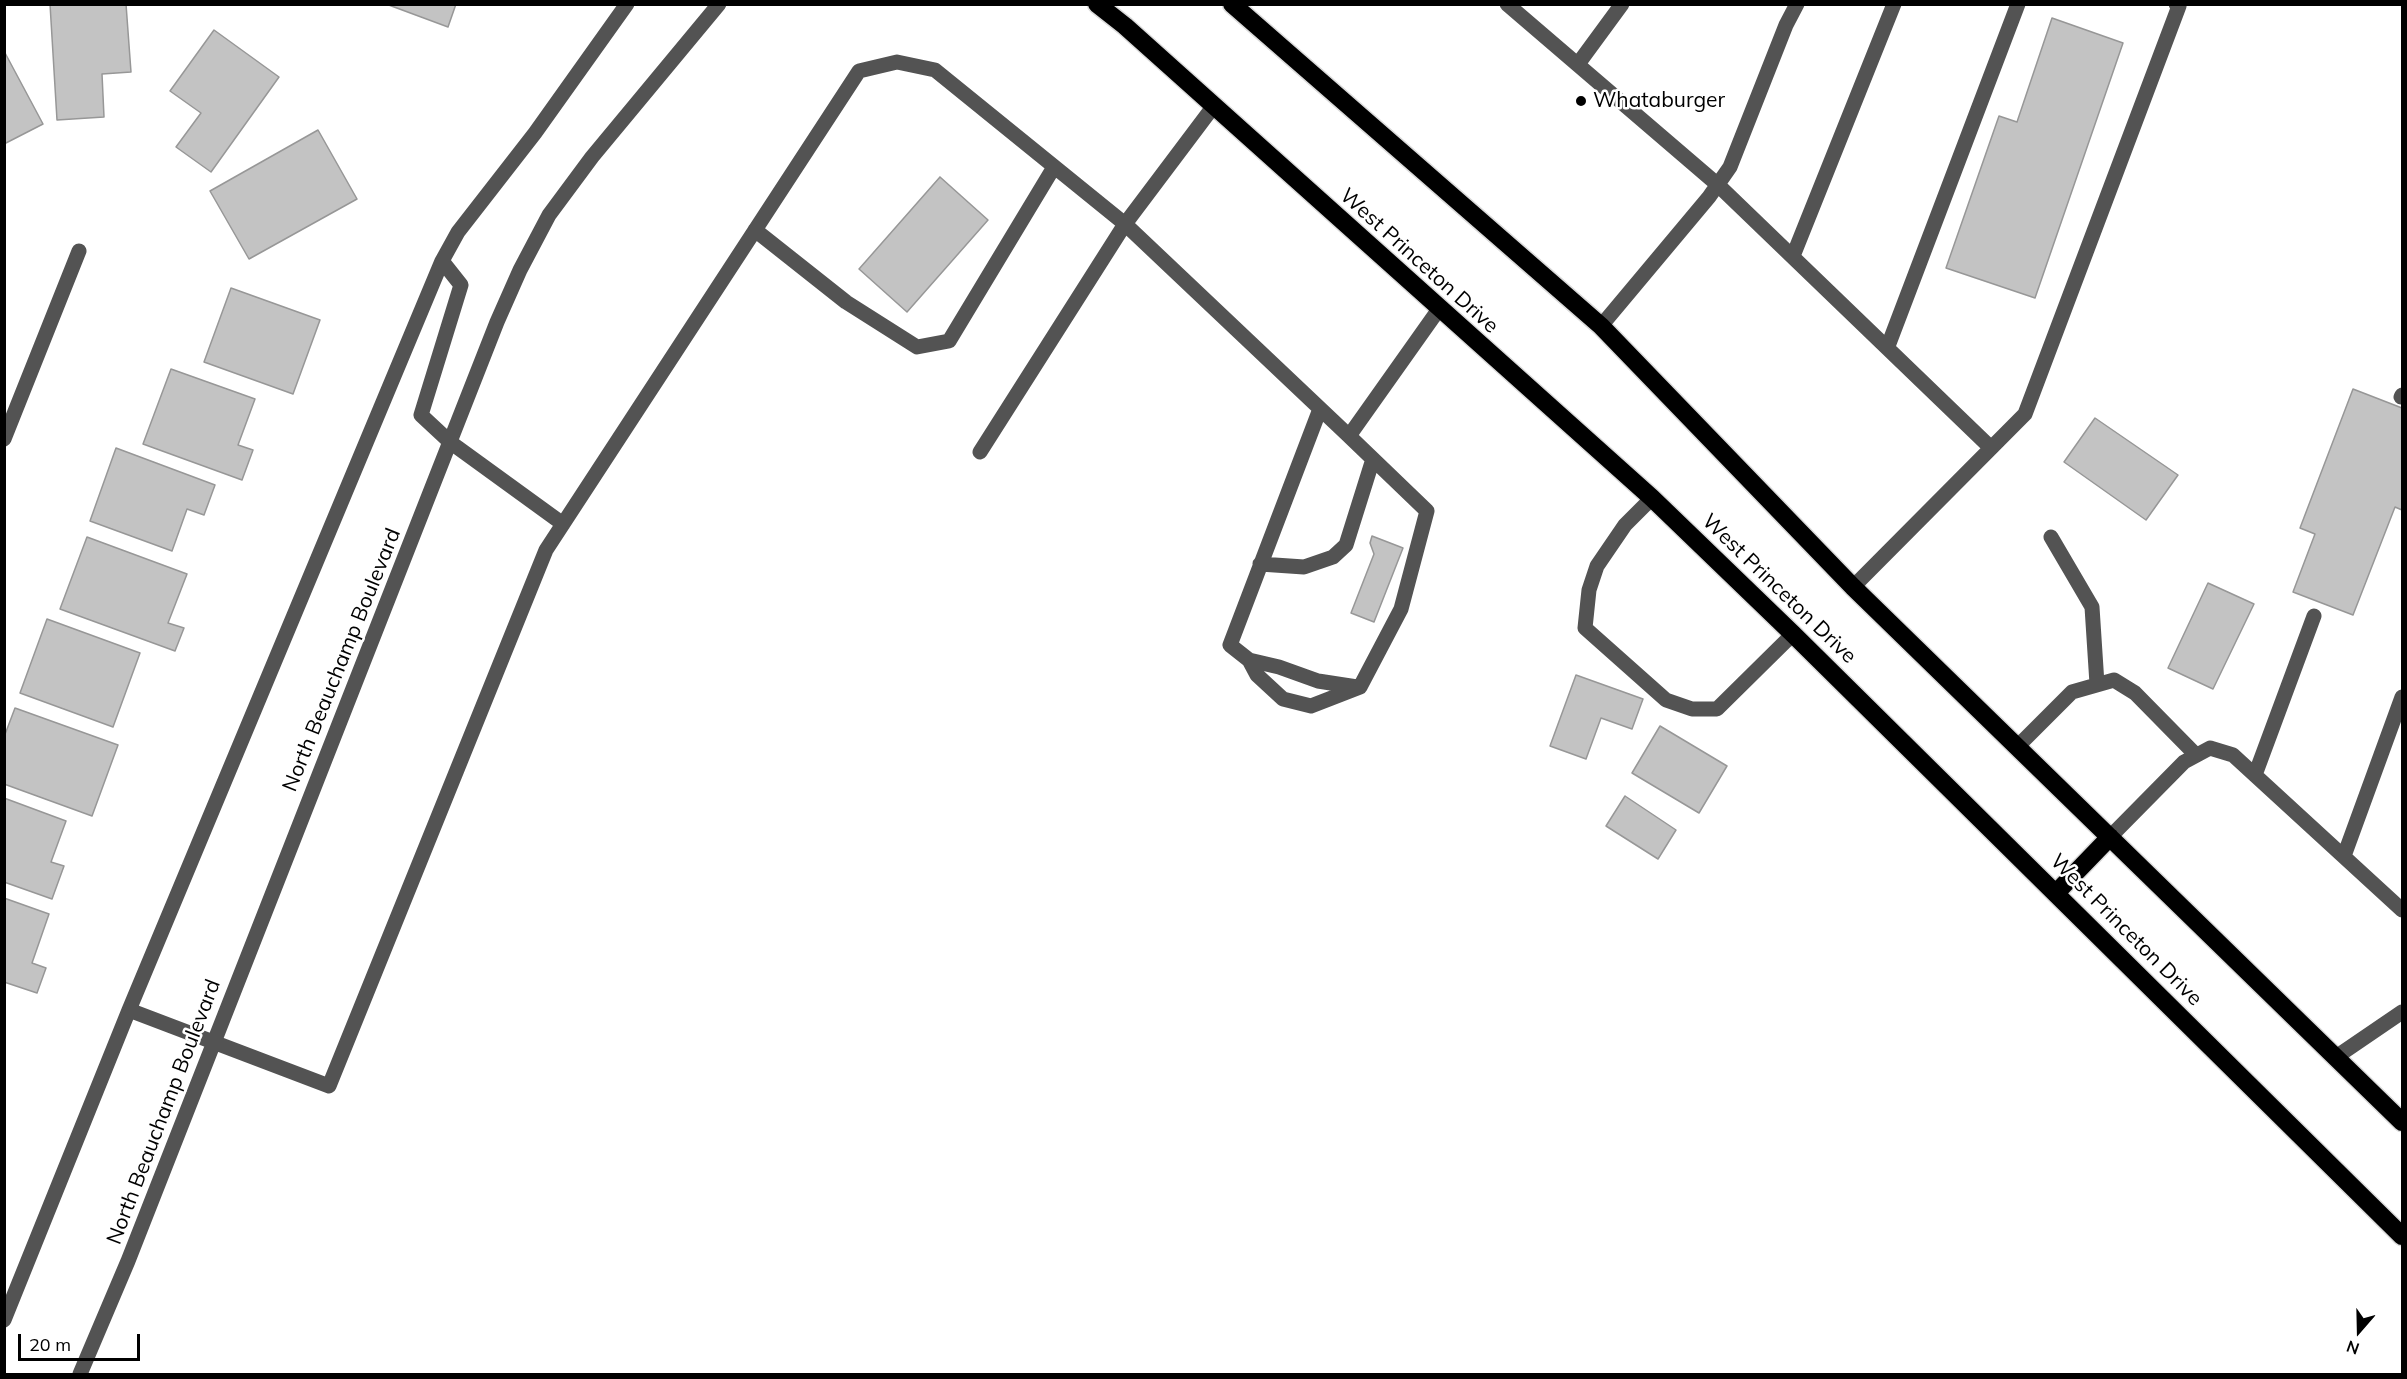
<!DOCTYPE html>
<style>
body{margin:0}
#map{position:relative;width:2407px;height:1379px;overflow:hidden;background:#fff;font-family:Mulish,sans-serif}
canvas{display:block}
.frame{position:absolute;inset:0;border:6px solid #000;pointer-events:none}
.north{position:absolute;left:2329px;top:1301px;width:60px;height:60px;-webkit-text-stroke:4px #fff;paint-order:stroke;rotate:200deg;font-size:16px;font-weight:700;line-height:24px;text-align:center;color:#000}
.north::after{content:'';display:block;margin:auto;width:21px;height:27px;background:#000;clip-path:polygon(50% 0,100% 100%,50% 72%,0 100%)}
.scale{position:absolute;left:18px;top:1334px;width:122px;height:27px;box-sizing:border-box;border:3px solid #000;border-top:0;padding-left:8px;font-size:18px;line-height:21px;white-space:nowrap;color:#000;-webkit-text-stroke:4px #fff;paint-order:stroke}
</style>
<div id="map">
<canvas width="2407" height="1379"></canvas>
<div class="frame"></div>
<div class="north">N</div>
<div class="scale">20 m</div>
</div>
<script>
const c = document.querySelector('canvas').getContext('2d');
c.lineJoin = 'round';
function paint(path, color) { c.fillStyle = color; c.fill(path, 'evenodd'); }
const shape = rows => new Path2D(rows.map(r => 'M' + r).join(''));
function trace(path, color, width, dash) { c.strokeStyle = color; c.lineWidth = width; c.lineCap = dash ? 'butt' : 'round'; c.setLineDash(dash || []); c.stroke(path); }
function label(font, color, halo, rows, align = 'center') {
  c.font = font + ' Mulish,sans-serif'; c.lineWidth = 5; c.setLineDash([]); c.textBaseline = 'middle'; c.strokeStyle = halo; c.fillStyle = color; for (const [text, x, y, turn = 0] of rows) {
    c.save(); c.translate(x, y); c.rotate((+turn || 0) * Math.PI / 180); c.textAlign = isNaN(turn) ? turn : align; if (halo) c.strokeText(text, 0, 0); c.fillText(text, 0, 0); c.restore();
  }
}
const building = shape([
 [50,4,126,4,131,72,102,74,104,117,57,120,50,4],
 [386,4,456,4,448,27,386,4],
 [2052,18,2123,43,2035,298,1946,268,1999,116,2017,122,2052,18],
 [214,30,279,77,211,172,176,147,201,113,170,91,214,30],
 [4,51,43,124,4,144,4,51],
 [318,130,357,199,249,259,210,191,318,130],
 [940,177,988,220,907,312,859,269,940,177],
 [231,288,320,320,293,394,204,362,231,288],
 [171,369,255,399,238,445,253,450,242,480,143,444,171,369],
 [2353,389,2402,408,2402,510,2395,507,2353,615,2293,592,2315,534,2300,528,2353,389],
 [2095,418,2178,475,2146,520,2064,462,2095,418],
 [116,448,215,485,204,515,187,509,172,551,90,521,116,448],
 [1372,536,1403,548,1374,622,1351,613,1374,554,1370,543,1372,536],
 [87,537,187,574,168,623,184,628,175,651,60,609,87,537],
 [2208,583,2254,604,2213,689,2168,668,2208,583],
 [47,619,140,653,113,727,20,693,47,619],
 [1576,675,1643,699,1632,729,1601,718,1586,759,1550,746,1576,675],
 [15,708,118,745,92,816,4,784,4,737,15,708],
 [1660,726,1727,766,1699,813,1632,773,1660,726],
 [1625,796,1676,830,1658,859,1606,826,1625,796],
 [4,798,66,821,51,862,64,866,52,899,4,882,4,798],
 [4,898,49,914,32,963,46,968,37,993,4,982,4,898]
]);
paint(building, '#c3c3c3');
trace(building, '#979797', 1.5);
const highway = shape([
 [1097,4,1125,26,1652,498,1793,634,2402,1236],
 [1232,4,1601,326,1853,587,2402,1122],
 [2056,893,2110,837]
]);
trace(highway, '#dbdbdb', 21);
trace(shape([
 [1507,4,1718,185,1991,448],
 [1578,64,1622,4],
 [755,230,846,302,917,347,949,341,1054,167],
 [1793,256,1894,4],
 [442,261,461,285,421,415,450,442,563,524],
 [1601,326,1709,197,1730,167,1786,25,1797,4],
 [1888,346,2018,4],
 [2401,397,2402,395],
 [1320,409,1230,645,1249,660,1257,675,1283,699,1311,706,1360,687,1401,609,1427,511,1349,436],
 [4,439,79,251],
 [980,452,1125,224,1213,107],
 [1652,498,1625,525,1597,566,1589,590,1585,628,1666,700,1692,709,1717,709,1793,634],
 [2051,537,2092,607,2097,684],
 [1260,564,1304,567,1333,557,1346,545,1373,459],
 [1853,587,2025,414,2179,6,2176,4],
 [1249,660,1279,667,1318,681,1357,687],
 [2017,747,2072,692,2114,680,2135,693,2196,755],
 [2255,775,2314,616],
 [2110,837,2184,762,2210,748,2233,755,2402,910],
 [2344,856,2402,697],
 [129,1010,329,1086,546,550,859,71,897,62,935,70,1125,224,1349,436,1439,309],
 [2336,1057,2402,1012],
 [4,1320,129,1010,442,261,458,232,535,133,627,4],
 [80,1374,128,1261,497,322,520,270,549,215,592,157,719,4]
]), '#535353', 15);
trace(highway, '#000', 18);
for (const [x, y, r, color] of [
 [1581,101,6,"#000"]
]) { const dot = new Path2D(); dot.arc(x, y, r, 0, 2 * Math.PI); c.fillStyle = color; c.fill(dot); trace(dot, '#fff', 2); }
label('21px', '#000', '#fff', [
 ["Whataburger",1593,101]
], 'left');
label('21px', '#000', '#fff', [
 ["West Princeton Drive",1419,261,42],
 ["West Princeton Drive",1779,589,44],
 ["North Beauchamp Boulevard",342,660,-68],
 ["West Princeton Drive",2126,930,45],
 ["North Beauchamp Boulevard",164,1112,-69]
]);
</script>
